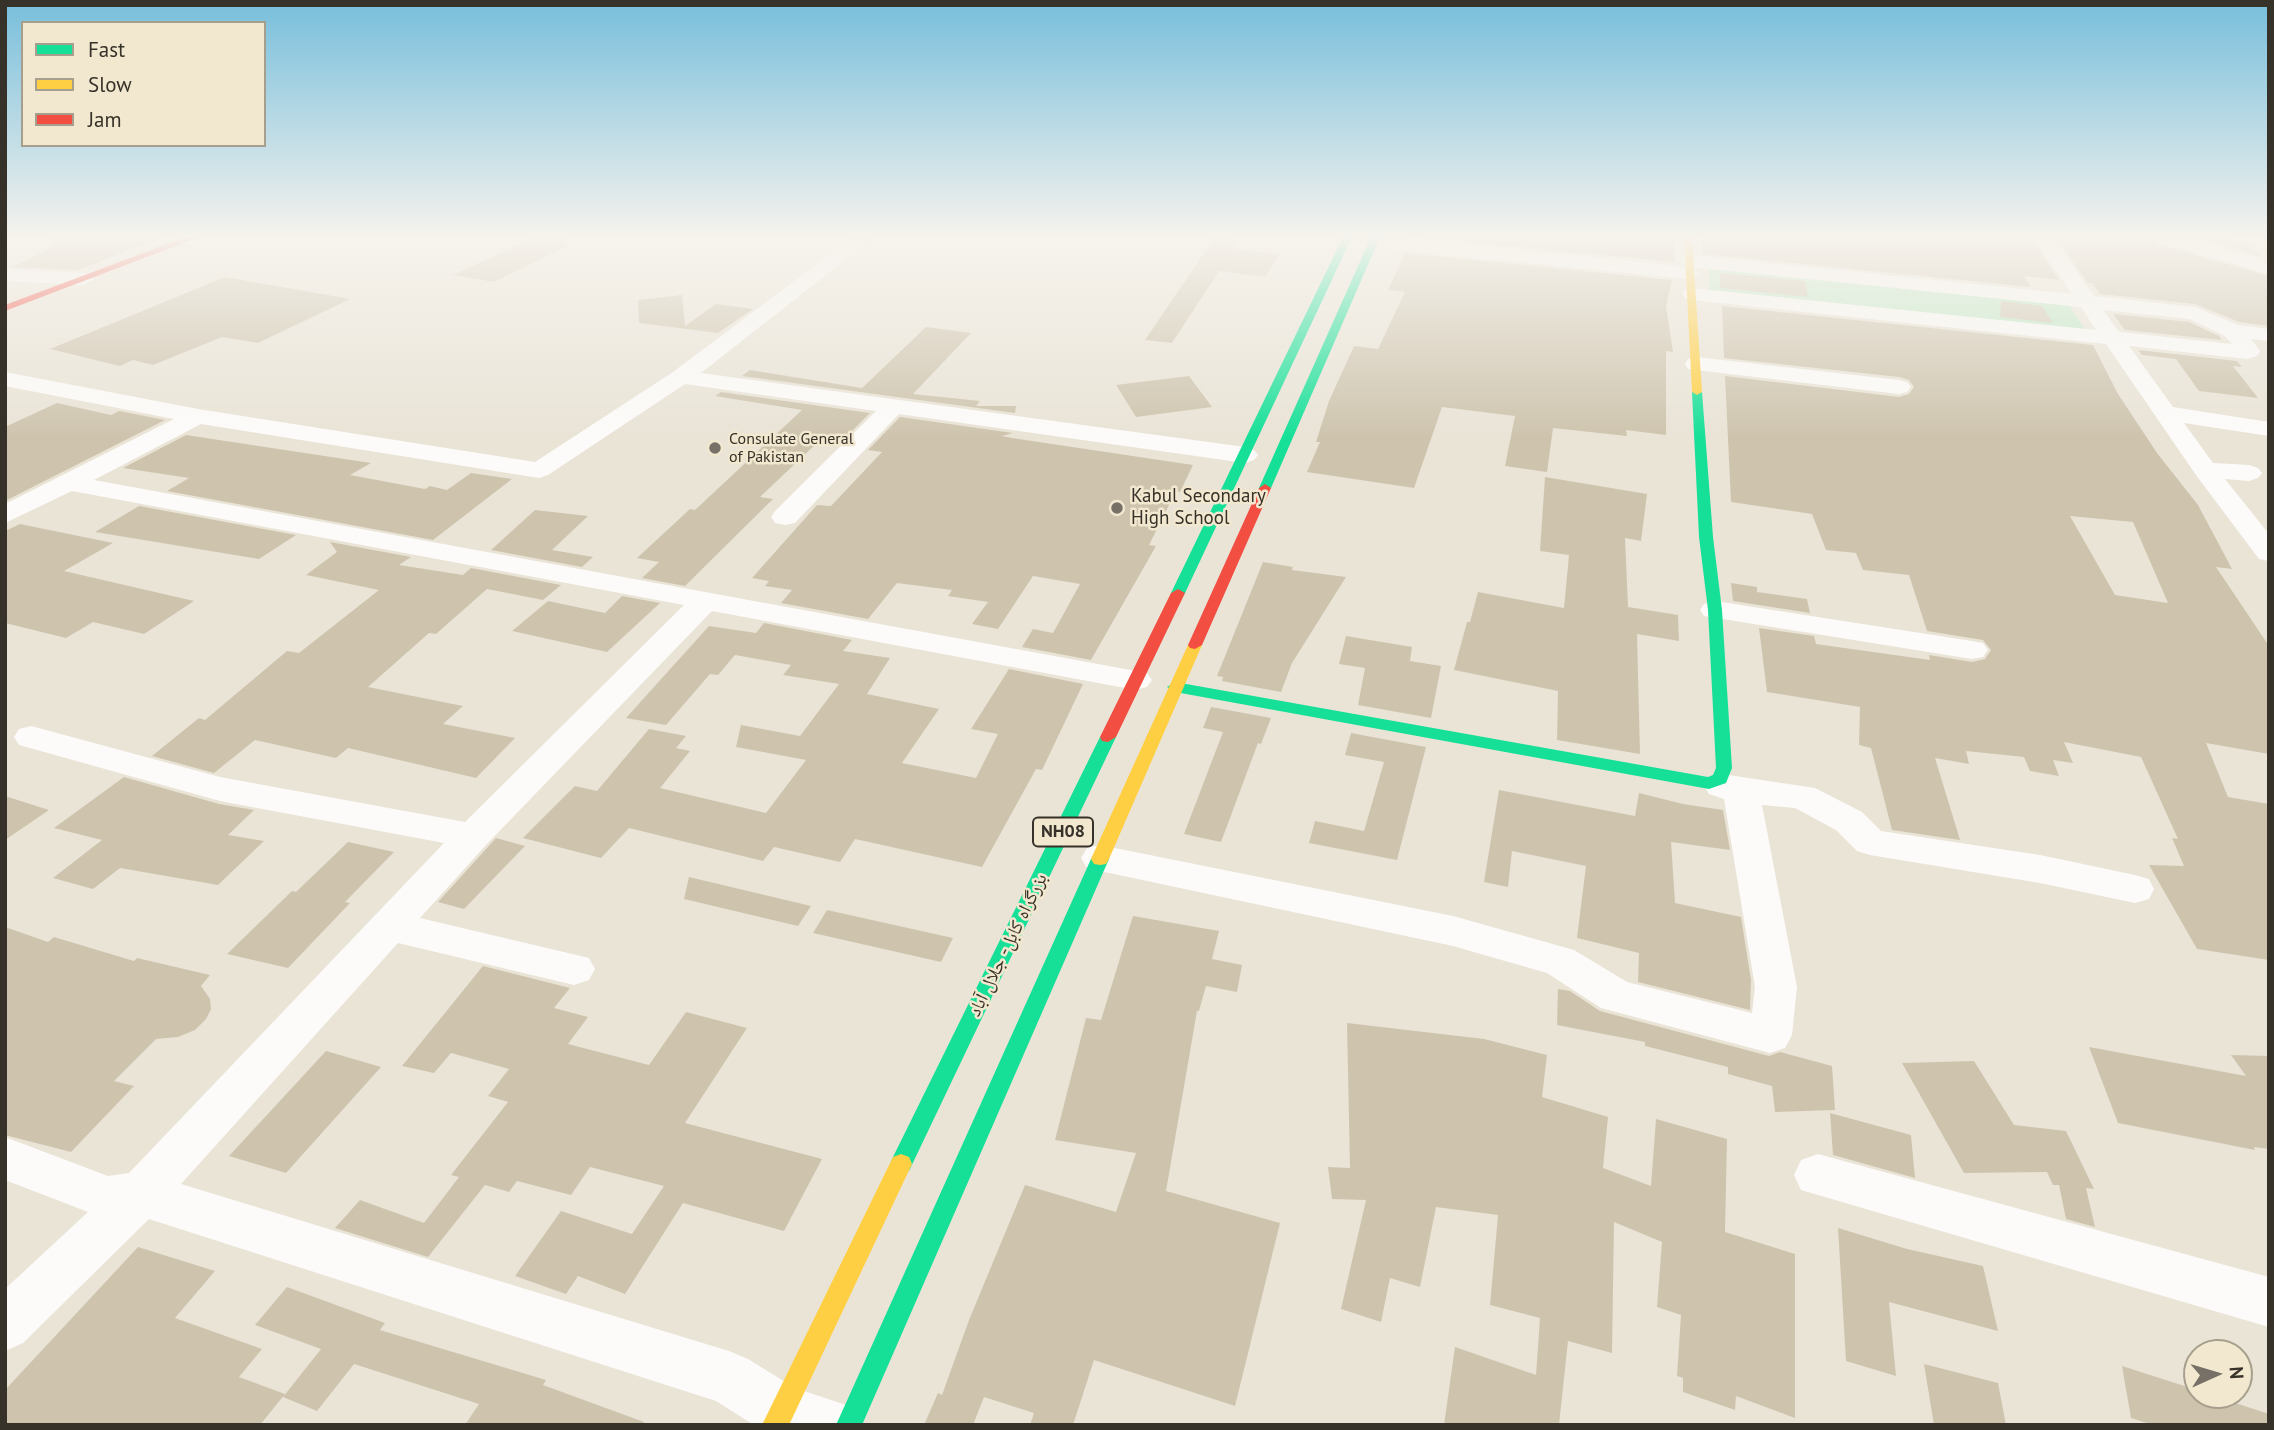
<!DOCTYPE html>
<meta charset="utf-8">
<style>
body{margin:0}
#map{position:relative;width:2274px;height:1430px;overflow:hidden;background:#eae4d7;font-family:"PT Sans",sans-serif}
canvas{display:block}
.frame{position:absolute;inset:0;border:7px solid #373229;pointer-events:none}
.legend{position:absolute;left:21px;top:21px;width:245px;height:126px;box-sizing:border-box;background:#f2e7cf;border:2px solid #a79f8d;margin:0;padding:9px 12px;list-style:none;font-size:21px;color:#373229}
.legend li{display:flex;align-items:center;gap:14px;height:35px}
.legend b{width:35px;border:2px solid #a79f8d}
.north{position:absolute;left:2183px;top:1339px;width:70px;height:70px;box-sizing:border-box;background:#f2e7cf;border:2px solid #a79f8d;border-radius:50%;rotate:86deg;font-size:19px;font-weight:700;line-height:28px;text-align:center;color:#373229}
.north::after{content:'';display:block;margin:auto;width:24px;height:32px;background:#767066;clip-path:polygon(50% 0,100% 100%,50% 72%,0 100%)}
</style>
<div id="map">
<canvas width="2274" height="1430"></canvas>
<div class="frame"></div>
<ul class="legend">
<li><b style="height:9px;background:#16e098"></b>Fast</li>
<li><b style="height:9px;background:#ffcf43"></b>Slow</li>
<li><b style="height:9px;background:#f24e42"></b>Jam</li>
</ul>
<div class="north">N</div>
</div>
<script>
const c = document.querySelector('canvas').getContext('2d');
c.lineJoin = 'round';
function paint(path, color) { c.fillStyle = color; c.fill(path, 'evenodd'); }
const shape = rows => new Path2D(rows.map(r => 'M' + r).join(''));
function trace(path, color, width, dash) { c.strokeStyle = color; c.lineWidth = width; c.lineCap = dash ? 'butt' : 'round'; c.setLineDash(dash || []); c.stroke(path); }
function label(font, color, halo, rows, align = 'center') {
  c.font = font + ' "PT Sans","Noto Naskh Arabic",sans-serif'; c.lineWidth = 5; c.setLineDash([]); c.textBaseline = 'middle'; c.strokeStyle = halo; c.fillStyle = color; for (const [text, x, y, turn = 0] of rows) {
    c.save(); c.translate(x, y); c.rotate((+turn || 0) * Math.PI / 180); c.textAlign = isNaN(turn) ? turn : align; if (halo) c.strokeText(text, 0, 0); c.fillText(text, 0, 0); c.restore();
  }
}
paint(shape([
 [1709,267,2067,302,2087,332,1709,293]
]), '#bde8c6');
paint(shape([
 [54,237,165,237,78,270,12,267,53,247],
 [535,237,563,237,567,246,494,282,453,275],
 [1215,237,1230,237,1237,242,1233,249,1280,254,1265,277,1219,271,1172,343,1145,340],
 [1417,237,1505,240,1505,237,1674,237,1675,262],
 [1702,237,2031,237,2059,280,2024,276,2031,287,1703,254],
 [2055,237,2153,237,2157,244,2269,276,2269,326,2239,322,2195,304,2100,294,2092,283,2088,283],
 [2195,237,2230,237,2234,241,2245,242,2262,257],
 [1405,253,1672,280,1666,306,1673,352,1666,351,1666,435,1626,430,1627,436,1553,428,1547,472,1505,466,1515,416,1442,407,1414,488,1307,472,1320,442,1316,442,1329,401,1354,346,1378,349,1405,292,1388,290],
 [1720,273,1805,281,1808,297,1720,288],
 [225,277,350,299,258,343,222,337,153,365,133,360,120,366,50,349],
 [682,295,685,326,716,304,753,309,718,333,639,323,638,300],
 [2001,301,2042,306,2053,323,2000,317],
 [1722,306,2093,345,2118,394,2157,453,2198,505,2232,569,2216,567,2269,646,2269,754,2206,743,2228,797,2269,804,2269,960,2197,949,2149,865,2184,866,2172,838,2178,839,2141,757,2064,742,2073,763,2053,760,2059,776,2030,771,2024,757,1966,751,1969,764,1935,758,1960,840,1892,830,1871,748,1859,745,1860,707,1767,692,1759,628,1814,636,1816,644,1930,660,1929,655,1972,662,1985,659,1991,650,1983,640,1927,631,1909,575,1863,570,1856,553,1826,550,1812,514,1731,502,1725,376,1899,397,1909,394,1914,387,1909,380,1899,377,1724,358],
 [2070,516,2133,522,2168,603,2115,595],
 [2113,314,2189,322,2219,336,2222,340,2125,330],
 [926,327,971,333,913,394,980,401,976,406,1016,406,1015,413,742,376,750,370,862,388],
 [2138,350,2237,361,2242,367,2233,366,2258,398,2199,391,2176,359,2142,355],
 [1189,376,1212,407,1136,417,1116,385],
 [721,392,870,413,838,445,818,442,760,497,773,499,685,586,642,578,659,562,637,558,690,509,695,510,802,410,715,396],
 [57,403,111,415,119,411,165,420,5,501,5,427],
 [900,417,1013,433,1002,436,1012,438,1193,465,1180,492,1176,491,1149,545,1156,546,1091,660,1022,647,1033,629,1053,633,1080,584,1033,576,998,629,972,624,988,602,948,596,952,590,897,583,868,619,781,603,792,590,765,586,769,581,752,578,817,505,831,506,882,452,868,450],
 [186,435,371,463,350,475,425,489,430,486,447,490,471,473,512,479,433,540,167,491,189,478,123,468],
 [1545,477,1647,494,1641,541,1625,538,1628,607,1678,615,1679,641,1637,634,1640,754,1557,740,1558,691,1454,670,1467,622,1470,622,1478,592,1564,608,1569,555,1540,551],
 [139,506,296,535,259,559,95,532],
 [535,510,588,516,552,550,593,557,582,567,491,550],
 [20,524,113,543,64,571,194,601,144,634,93,622,66,638,5,623,5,531],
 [330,542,411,557,399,565,463,575,471,568,561,585,543,600,487,589,436,634,429,633,368,687,463,706,443,724,515,738,476,778,348,748,336,758,255,740,214,773,152,756,199,718,205,720,287,651,299,653,379,590,306,575,337,552],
 [1263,562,1293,567,1292,570,1346,577,1292,663,1281,692,1222,681,1223,677,1217,676],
 [1731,583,1757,587,1757,592,1807,599,1810,613,1733,601],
 [622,596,660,603,607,652,512,631,548,601,605,613],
 [764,623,852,640,843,651,890,658,867,694,939,709,902,763,976,778,998,734,971,729,1009,669,1083,684,1042,770,1036,769,982,867,855,839,840,862,774,847,763,861,629,828,601,858,523,838,575,786,597,791,649,729,686,736,676,748,690,751,660,788,766,813,806,760,736,747,741,725,800,736,839,684,783,675,791,665,735,655,718,675,710,674,666,725,626,718,709,626,756,633],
 [1346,636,1412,647,1410,661,1441,666,1431,718,1358,705,1365,668,1339,664],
 [1211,707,1271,718,1261,744,1258,743,1221,842,1184,834,1223,732,1203,728],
 [1351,733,1426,747,1397,860,1309,843,1315,821,1364,831,1384,762,1345,755],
 [124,777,219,804,254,810,228,835,264,841,218,885,120,868,93,889,53,878,102,840,54,828],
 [1499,790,1635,816,1639,793,1683,804,1723,810,1730,850,1671,842,1675,903,1741,917,1751,980,1750,1010,1638,982,1639,953,1577,938,1586,866,1512,851,1508,887,1484,882],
 [5,796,49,810,5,840],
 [496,838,525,846,464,909,438,902],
 [348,842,394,852,345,902,350,903,288,968,227,954,292,891,296,892],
 [689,877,811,906,798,926,684,899],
 [827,910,953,938,941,962,813,933],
 [1133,916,1219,931,1212,959,1242,965,1237,992,1206,986,1199,1011,1197,1011,1166,1191,1280,1223,1235,1406,1094,1360,1073,1425,1030,1425,1034,1413,984,1397,973,1425,924,1425,938,1393,942,1395,969,1320,1025,1185,1116,1212,1136,1153,1055,1140,1086,1018,1101,1020],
 [5,927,48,942,54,937,134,961,137,958,210,975,201,986,210,999,211,1009,206,1019,195,1030,178,1037,156,1039,114,1081,134,1086,71,1152,5,1135],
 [483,966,570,988,554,1008,588,1017,568,1044,649,1065,686,1012,747,1028,685,1123,822,1159,784,1231,683,1203,625,1294,578,1276,566,1294,515,1276,561,1211,632,1234,664,1186,590,1167,571,1195,517,1181,509,1192,485,1185,428,1257,335,1228,360,1200,424,1223,459,1177,451,1175,508,1102,488,1096,509,1069,451,1053,434,1073,402,1066],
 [1558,989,1570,991,1600,1011,1769,1056,1780,1052,1832,1066,1835,1110,1775,1112,1772,1086,1728,1074,1728,1067,1645,1046,1645,1042,1557,1025],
 [1347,1023,1484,1039,1547,1055,1542,1097,1608,1117,1603,1168,1651,1186,1656,1119,1727,1139,1725,1232,1795,1254,1795,1418,1736,1396,1735,1410,1683,1392,1683,1378,1677,1376,1681,1315,1657,1307,1662,1242,1614,1222,1612,1353,1568,1341,1559,1425,1444,1425,1455,1347,1536,1375,1540,1318,1490,1305,1498,1215,1436,1207,1420,1287,1390,1278,1381,1322,1341,1309,1366,1200,1332,1199,1328,1167,1350,1168],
 [2089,1047,2246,1076,2231,1055,2269,1056,2269,1149,2254,1147,2255,1150,2118,1123],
 [326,1051,381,1067,286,1173,229,1156],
 [1974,1061,2014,1125,2066,1131,2094,1189,2086,1188,2095,1227,2066,1219,2059,1185,2053,1185,2047,1172,1964,1173,1902,1063],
 [1830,1113,1911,1135,1915,1178,1833,1155],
 [1838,1228,1907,1249,1983,1266,1998,1331,1889,1302,1896,1376,1846,1361],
 [138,1247,215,1271,175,1318,262,1349,239,1377,285,1394,260,1425,5,1425,5,1390],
 [287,1287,385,1323,380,1330,546,1380,543,1385,644,1422,643,1425,465,1425,479,1404,354,1364,317,1411,283,1397,321,1349,255,1325],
 [1924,1364,1998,1383,2006,1425,1934,1425],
 [2122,1366,2197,1390,2197,1395,2211,1395,2269,1414,2269,1425,2153,1425,2131,1418]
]), '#cec4ae');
paint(shape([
 [853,237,874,237,701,373,1245,447,1254,450,1258,455,1254,460,1245,463,899,414,795,523,785,525,775,523,771,517,775,511,876,411,685,384,548,475,539,478,201,424,94,480,1147,673,1152,680,1147,687,1136,690,712,611,486,845,420,918,589,958,595,969,589,980,574,985,398,943,181,1184,729,1351,748,1359,795,1388,846,1405,854,1425,754,1425,716,1401,149,1219,23,1343,5,1351,5,1289,88,1212,5,1180,5,1137,108,1176,129,1173,444,843,220,801,19,745,14,737,19,729,31,726,220,777,465,822,684,605,72,491,5,523,5,504,174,419,5,386,5,372,198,409,535,462,673,372,853,237],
 [1339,237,1387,237,1690,267,1700,273,1690,279,1347,245,1340,243,1339,237],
 [2033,237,2052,237,2094,296,2195,307,2238,325,2269,329,2269,341,2251,339,2260,351,2257,356,2247,359,2129,346,2173,407,2269,422,2269,436,2184,423,2213,463,2249,465,2258,468,2262,473,2258,478,2249,481,2225,479,2269,534,2269,561,2259,559,2196,475,2106,344,1692,300,1685,298,1682,294,1685,290,1692,288,2096,330,2081,307,1690,267,1680,261,1690,255,2072,294,2033,237],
 [2103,310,2190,319,2225,336,2232,344,2119,332,2103,310],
 [2155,237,2185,237,2269,262,2269,274,2158,241,2155,237],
 [5,269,84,273,94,279,84,285,5,281,5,269],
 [1696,357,1899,380,1907,382,1911,387,1907,392,1899,394,1688,369,1685,364,1688,359,1696,357],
 [1715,601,1972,641,1983,643,1988,650,1983,657,1972,659,1704,616,1700,610,1704,604,1715,601],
 [1722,774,1815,788,1862,812,1881,831,2040,855,2135,875,2149,879,2154,889,2149,899,2135,903,2040,883,1870,855,1857,851,1836,830,1795,808,1762,805,1797,987,1792,1035,1785,1048,1770,1053,1601,1008,1547,973,1453,946,1100,871,1087,868,1081,858,1087,848,1100,845,1453,916,1574,950,1627,982,1752,1013,1755,987,1724,799,1709,794,1704,786,1709,778,1722,774],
 [1818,1154,2269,1277,2269,1327,1801,1190,1794,1175,1801,1160,1818,1154]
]), '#fcfbf9');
paint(shape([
 [1343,237,1352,237,1185,593,1183,596,1173,596,1171,593,1343,237],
 [1371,237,1380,237,1271,488,1265,492,1261,491,1259,488,1371,237],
 [1697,389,1702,392,1713,537,1722,610,1732,768,1726,783,1709,789,1175,692,1167,687,1175,682,1708,777,1713,775,1716,768,1708,610,1699,537,1692,392,1697,389],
 [1108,732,1116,737,909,1171,901,1174,893,1171,890,1164,893,1157,1100,737,1108,732],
 [1100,853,1106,854,1109,859,862,1425,836,1425,1091,859,1094,854,1100,853]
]), '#16e098');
paint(shape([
 [1684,237,1692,237,1702,392,1697,395,1692,392,1684,237],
 [1195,641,1202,645,1109,859,1106,864,1100,865,1094,864,1091,859,1188,645,1195,641],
 [901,1154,909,1157,912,1164,789,1425,762,1425,893,1157,901,1154]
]), '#ffcf43');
paint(shape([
 [186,237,199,237,5,311,5,305,186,237],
 [1265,484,1271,488,1202,645,1195,649,1190,648,1188,645,1259,488,1265,484],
 [1178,589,1185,593,1116,737,1108,742,1102,741,1100,737,1171,593,1178,589]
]), '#f24e42');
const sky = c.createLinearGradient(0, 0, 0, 438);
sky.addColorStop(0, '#77bedc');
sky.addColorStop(0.54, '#f6f3ed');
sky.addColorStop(1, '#f6f3ed00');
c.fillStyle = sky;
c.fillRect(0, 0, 2274, 438);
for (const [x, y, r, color] of [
 [715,448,7,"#767066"],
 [1117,508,7,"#767066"]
]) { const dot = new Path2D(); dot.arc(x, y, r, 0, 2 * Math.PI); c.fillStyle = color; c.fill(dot); trace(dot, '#f2e7cf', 2.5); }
label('16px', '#373229', '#f2e7cf', [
 ["Consulate General",729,439],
 ["of Pakistan",729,457]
], 'left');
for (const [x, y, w] of [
 [1063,832,60]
]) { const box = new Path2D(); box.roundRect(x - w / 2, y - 14.5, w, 29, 5); c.fillStyle = '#f2e7cf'; c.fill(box); trace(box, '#373229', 2); }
label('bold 18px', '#373229', null, [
 ["NH08",1063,832]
]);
label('19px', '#373229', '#f2e7cf', [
 ["Kabul Secondary",1131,497],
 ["High School",1131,519]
], 'left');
label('19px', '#373229', '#f2e7cf', [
 ["بزرگراه کابل- جلال آباد",1008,945,-64]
]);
</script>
